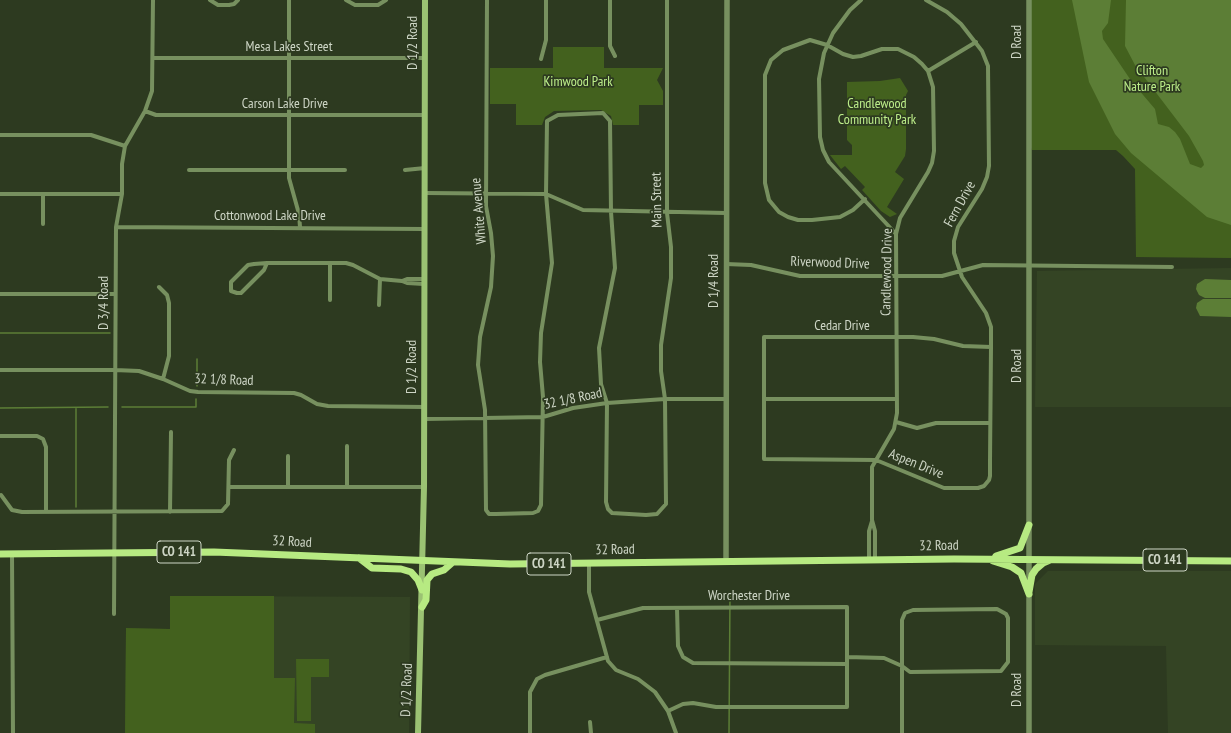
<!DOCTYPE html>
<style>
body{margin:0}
canvas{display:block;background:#2d3a20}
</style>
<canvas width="1231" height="733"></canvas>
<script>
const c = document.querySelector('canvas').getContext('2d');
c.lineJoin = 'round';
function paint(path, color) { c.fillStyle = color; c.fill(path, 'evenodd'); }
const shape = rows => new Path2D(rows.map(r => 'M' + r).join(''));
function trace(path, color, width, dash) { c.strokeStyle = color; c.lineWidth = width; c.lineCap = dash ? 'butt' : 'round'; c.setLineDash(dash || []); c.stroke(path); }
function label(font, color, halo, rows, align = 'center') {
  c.font = font + ' "PT Sans Narrow",sans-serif'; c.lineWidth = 3.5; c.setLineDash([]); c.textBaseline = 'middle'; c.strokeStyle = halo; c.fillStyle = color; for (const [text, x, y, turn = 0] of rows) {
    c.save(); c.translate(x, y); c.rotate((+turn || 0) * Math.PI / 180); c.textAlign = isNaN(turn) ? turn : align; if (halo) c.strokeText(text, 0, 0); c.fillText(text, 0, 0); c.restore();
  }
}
paint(shape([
 [1231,268,1231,407,1035,407,1037,271],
 [1048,571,1231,571,1231,733,1168,733,1166,646,1035,645,1035,584],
 [170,596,410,597,409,733,125,733,126,628,170,629]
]), '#344424');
paint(shape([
 [1029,0,1231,0,1231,258,1136,257,1135,169,1123,156,1116,150,1032,150,1029,142],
 [553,47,604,47,604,68,663,68,657,80,663,91,663,105,639,105,639,125,613,125,611,116,601,110,554,111,545,117,542,125,516,125,516,104,490,104,490,68,553,68],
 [900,78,908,91,906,95,906,149,905,156,895,172,904,179,887,207,897,214,890,217,881,211,862,190,865,187,845,166,841,169,830,155,852,155,852,145,847,140,847,82,880,81],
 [170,596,274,596,274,678,295,678,294,723,315,724,315,733,125,733,126,628,170,629],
 [296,659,329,659,329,677,311,677,311,721,297,721]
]), '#43611e');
paint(shape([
 [1072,0,1111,0,1108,23,1102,31,1103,39,1132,82,1155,109,1158,124,1169,127,1175,132,1180,139,1190,164,1201,168,1204,165,1203,161,1189,136,1135,65,1125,46,1126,0,1231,0,1231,225,1207,217,1131,153,1115,134,1089,82],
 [1205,279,1231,280,1231,298,1205,298,1199,295,1196,289,1197,284],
 [1203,299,1231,299,1231,317,1200,316,1196,308,1197,303]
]), '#5c7e36');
trace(shape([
 [0,333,110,333],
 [197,386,197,359],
 [122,407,196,407,196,399],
 [0,408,108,407],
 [76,507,76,408],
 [729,733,730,594]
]), '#5c7e36', 1.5);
trace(shape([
 [210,0,218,5,229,5,234,4,238,0],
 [289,0,289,178,299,214,300,227],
 [346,0,355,5,378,5,386,0],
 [487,0,486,206,491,233,493,256,491,287,480,337,478,365,485,410,486,510,489,514,496,514,533,513,538,511,541,505,543,397,540,362,541,333,552,263,546,194,547,121,558,115,603,113,610,121,611,212,615,268,599,348,601,384,607,403,606,502,608,509,612,513,646,515,657,514,666,504,665,399,661,371,661,345,671,278,671,247,667,213,667,0],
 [610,0,610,46,615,56],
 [861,0,850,10,833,33,824,53,819,79,820,137,823,150,829,162,896,234],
 [926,0,947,12,961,24,982,51,988,66,989,166,987,177,982,189,958,227,954,241,954,253,962,277,986,313,991,327,991,347,990,462,990,476,989,480,984,486,978,488,944,488,876,460,764,459,764,337,913,337,934,339,963,346,991,347],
 [153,58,425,58],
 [541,59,546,40,546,0],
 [928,71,976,42],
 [145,111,156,115,425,115],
 [0,135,91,135,125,146],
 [189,170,345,170],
 [405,170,425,168],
 [425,193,546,194,583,210,726,213],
 [0,194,122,194],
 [43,195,43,224],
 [865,199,853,210,840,217,812,220,798,220,788,217,779,212,769,200,765,183,765,75,771,60,783,50,810,40,827,45,843,54,853,57,861,56,882,49,898,49,914,57,922,64,928,71,933,87,934,151,932,163,928,172,900,218,896,234,897,413,894,429,872,467,872,520,875,531,875,560],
 [116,227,424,229],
 [267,263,264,270,241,293,237,293,231,291,231,282,248,265,254,264,267,263,346,263,353,265,380,279,402,281,407,279,424,279],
 [726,264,751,265,800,276,942,276,983,265,1172,267],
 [402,281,407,283,424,284],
 [159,287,167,295,169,303,169,356,163,379],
 [0,294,115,294],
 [330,300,330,263],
 [379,305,380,279],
 [0,370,115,370,139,371,163,379,190,391,198,392,294,393,301,395,317,404,328,406,424,407],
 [764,399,897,399],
 [424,419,543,417,573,408,607,403,665,399,726,399],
 [896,422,917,428,936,423,990,423],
 [0,436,37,436,43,439,46,447,46,511],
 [288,456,288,487],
 [229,487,424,487],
 [347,487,347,446],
 [1,495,12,510,22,512,222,511,228,504,229,460,234,450],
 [170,512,171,432],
 [12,554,13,733],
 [869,560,869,531,872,521],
 [589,564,589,592,608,661,616,670,638,679,655,692,668,711,676,733],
 [677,608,678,646,683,657,693,663,847,664],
 [114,614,116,227,122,194,122,164,125,146,145,111,152,91,153,0],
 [597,620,643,608,847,607,847,707,716,707,693,703,683,704,668,711],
 [847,657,884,658,902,666,910,672,1001,671,1008,662,1008,618,1006,614,997,609,913,610,905,613,902,620,902,733],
 [590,722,591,733],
 [530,733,530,692,537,679,545,675,607,657]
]), '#77905f', 4);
trace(shape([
 [726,562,727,0],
 [1029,580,1029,0],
 [1029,590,1029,733]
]), '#77905f', 5.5);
trace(shape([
 [418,733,424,487,425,0]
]), '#9bc273', 6);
trace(shape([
 [0,554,214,552,510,564,954,559,1231,561],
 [996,556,1020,548,1029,525],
 [359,558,372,568,401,569,411,572,418,580,422,590],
 [993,561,1012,567,1021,573,1029,594],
 [1029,592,1032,575,1036,569,1043,563,1050,560],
 [422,607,426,600,427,580,432,574,444,570,453,562]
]), '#b7ea82', 7);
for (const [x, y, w] of [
 [179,552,44],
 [1165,560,44],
 [549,564,44]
]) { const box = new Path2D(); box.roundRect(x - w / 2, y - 11, w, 22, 3); c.fillStyle = '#2d3a20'; c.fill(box); trace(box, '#ced6c6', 1); }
label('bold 13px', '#ced6c6', null, [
 ["CO 141",179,552],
 ["CO 141",1165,560],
 ["CO 141",549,564]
]);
label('14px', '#ced6c6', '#2d3a20', [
 ["D Road",1017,42,-90],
 ["D 1/2 Road",413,43,-90],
 ["Mesa Lakes Street",289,47],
 ["Carson Lake Drive",285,104],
 ["Main Street",657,200,-91],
 ["Fern Drive",960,204,-61],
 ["White Avenue",479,211,-95],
 ["Cottonwood Lake Drive",270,216],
 ["Riverwood Drive",830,263,2],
 ["Candlewood Drive",887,272,-89],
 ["D 1/4 Road",714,281,-90],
 ["D 3/4 Road",104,303,-90],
 ["Cedar Drive",842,326],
 ["D Road",1017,366,-90],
 ["D 1/2 Road",412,367,-90],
 ["32 1/8 Road",224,380,2],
 ["32 1/8 Road",573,399,-12],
 ["Aspen Drive",916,464,22],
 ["32 Road",292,542,3],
 ["32 Road",939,546,-1],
 ["32 Road",615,550,-1],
 ["Worchester Drive",749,596],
 ["D 1/2 Road",407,690,-88],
 ["D Road",1017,690,-90]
]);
label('14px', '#bdee8a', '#2d3a20', [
 ["Clifton",1152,71],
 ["Nature Park",1152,87],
 ["Kimwood Park",578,82],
 ["Candlewood",877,104],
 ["Community Park",877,120]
]);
</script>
